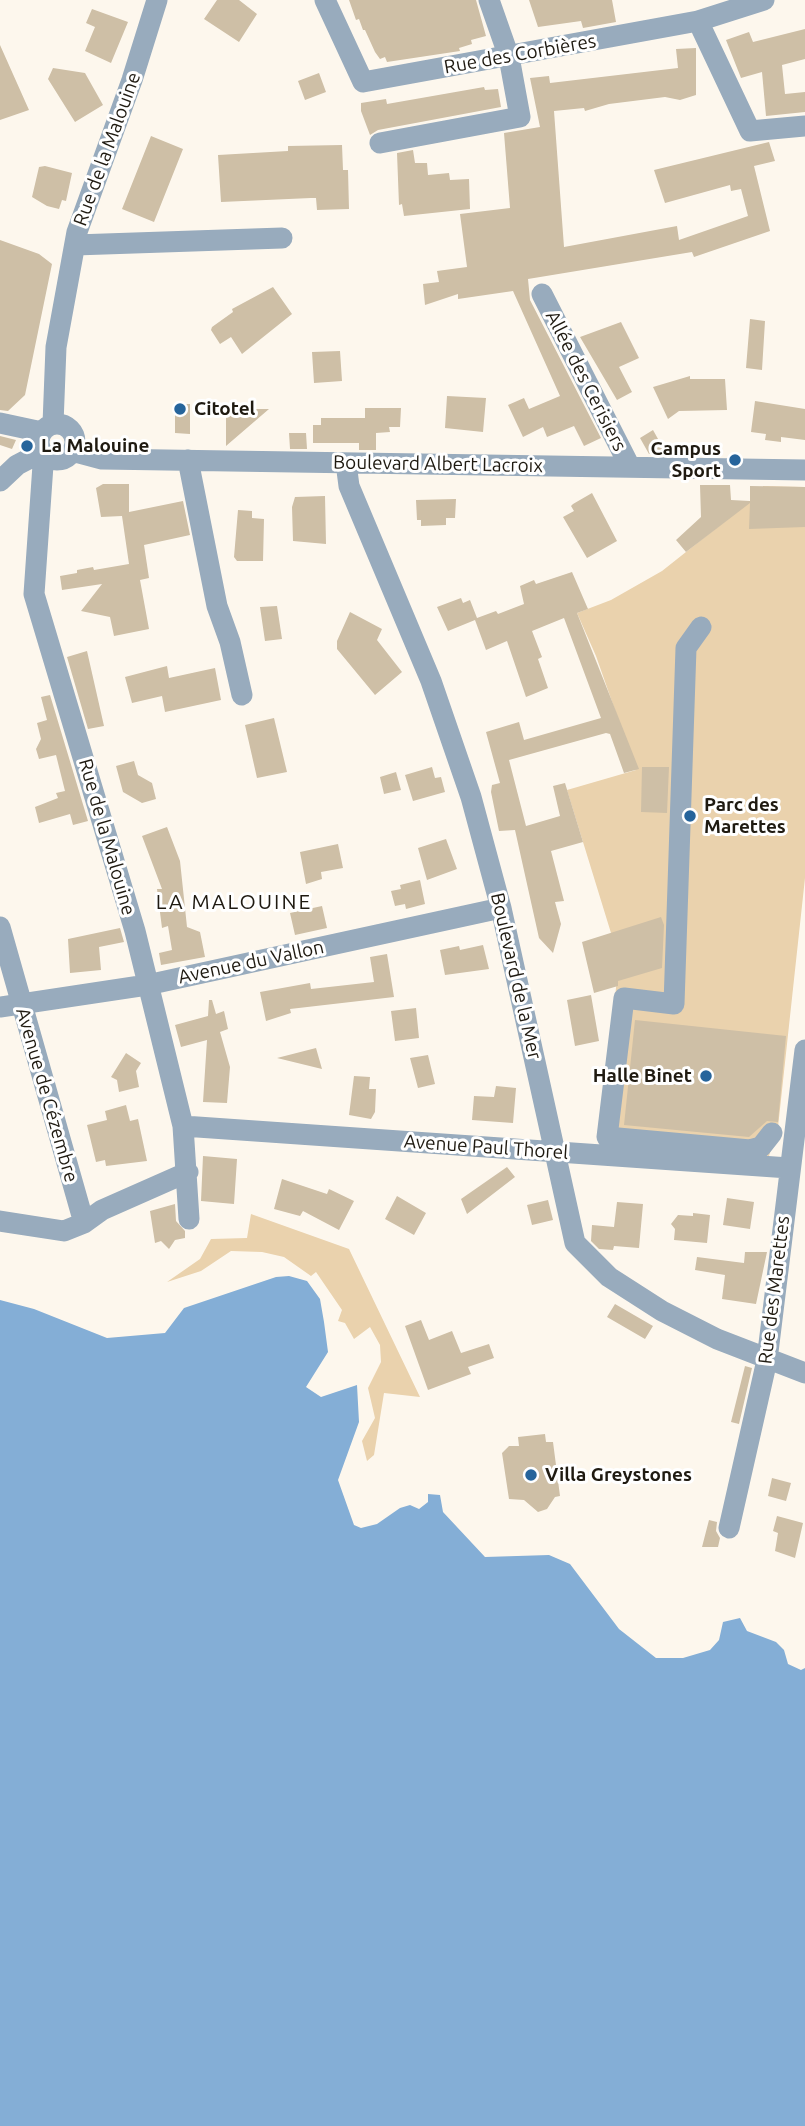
<!DOCTYPE html>
<meta charset="utf-8">
<style>
body{margin:0}
canvas{display:block;background:#fdf7ed}
</style>
<canvas width="805" height="2126"></canvas>
<script>
const c = document.querySelector('canvas').getContext('2d');
c.lineJoin = 'round';
function paint(path, color) { c.fillStyle = color; c.fill(path, 'evenodd'); }
const shape = rows => new Path2D(rows.map(r => 'M' + r).join(''));
function trace(path, color, width, dash) { c.strokeStyle = color; c.lineWidth = width; c.lineCap = dash ? 'butt' : 'round'; c.setLineDash(dash || []); c.stroke(path); }
function label(font, color, halo, rows, align = 'center') {
  c.font = font + ' Ubuntu,sans-serif'; c.lineWidth = 6; c.setLineDash([]); c.textBaseline = 'middle'; c.strokeStyle = halo; c.fillStyle = color; for (const [text, x, y, turn = 0] of rows) {
    c.save(); c.translate(x, y); c.rotate((+turn || 0) * Math.PI / 180); c.textAlign = isNaN(turn) ? turn : align; if (halo) c.strokeText(text, 0, 0); c.fillText(text, 0, 0); c.restore();
  }
}
paint(shape([
 [763,486,805,487,805,878,778,1127,769,1156,600,1142,619,959,567,790,636,770,596,656,577,613,611,600,662,571,763,491],
 [251,1214,349,1249,420,1397,384,1393,374,1455,367,1461,362,1441,375,1418,368,1388,381,1362,380,1345,370,1327,354,1339,345,1323,338,1321,342,1310,316,1272,311,1276,284,1257,262,1252,231,1251,201,1271,167,1282,200,1259,211,1239,247,1238]
]), '#ead2ad');
paint(shape([
 [289,1276,307,1281,320,1299,324,1322,328,1352,306,1387,321,1397,357,1385,359,1422,338,1480,354,1525,361,1528,377,1524,400,1508,410,1505,419,1509,428,1502,428,1494,440,1495,443,1512,485,1557,549,1555,570,1564,619,1629,656,1658,683,1658,710,1650,719,1640,723,1622,740,1618,747,1631,776,1642,784,1650,788,1664,801,1670,805,1668,805,2126,0,2126,0,1300,34,1309,107,1338,165,1333,184,1308,276,1277]
]), '#84aed6');
paint(shape([
 [217,0,239,0,257,14,239,42,204,19],
 [349,0,476,0,486,36,471,40,472,44,459,48,460,51,387,62,385,57,380,59,375,52,365,30,363,30,359,19,356,20],
 [529,0,612,0,616,22,583,28,581,21,538,27],
 [92,9,128,22,111,63,85,51,95,27,86,23],
 [805,29,805,59,782,65,785,94,805,92,805,112,766,116,762,72,741,78,726,40,749,32,753,42],
 [0,45,29,110,0,120],
 [696,48,696,95,680,100,665,97,609,104,585,111,584,108,554,111,564,247,677,226,679,240,748,216,741,189,731,191,730,185,665,203,654,170,769,142,775,161,754,166,770,231,694,257,692,252,528,279,530,300,601,438,584,446,574,426,547,437,543,427,523,437,508,405,524,398,529,409,560,396,513,291,458,299,458,294,425,305,423,284,439,282,437,271,467,267,460,214,510,208,504,133,540,127,530,78,549,76,550,83,678,68,676,49],
 [53,68,85,73,103,105,75,122,48,79],
 [319,73,326,92,305,100,298,81],
 [484,87,485,90,498,89,501,107,378,130,370,135,361,111,361,103,386,99,387,104],
 [151,136,183,149,154,222,122,209],
 [342,145,343,170,348,170,349,209,317,210,316,198,311,198,221,202,218,155,288,151,288,146],
 [413,150,415,163,427,163,428,175,449,173,450,180,469,179,470,209,404,216,402,204,399,205,397,153],
 [45,166,72,173,66,201,62,200,59,209,47,206,32,197,39,167],
 [0,240,39,254,52,264,25,395,8,411,0,410],
 [273,287,292,314,242,354,231,337,220,344,211,330,212,327,233,312,232,309],
 [750,319,765,321,762,370,746,368],
 [621,322,639,358,619,367,632,392,617,400,580,337],
 [340,351,342,381,314,383,312,352],
 [690,376,690,379,725,379,727,410,679,411,668,419,653,387],
 [447,396,486,398,483,432,445,428],
 [755,401,805,409,805,440,781,437,781,442,765,440,766,434,751,432],
 [175,404,190,404,190,434,175,433],
 [365,408,401,408,400,427,389,427,390,432,376,433,376,450,359,450,359,443,313,443,313,425,321,425,321,418,365,418],
 [234,409,269,409,226,446,226,411,234,411],
 [653,430,667,455,649,454,640,438],
 [289,433,306,433,307,449,290,449],
 [0,436,16,440,12,449,0,445],
 [103,484,129,484,129,512,183,501,190,535,144,545,149,578,140,580,149,629,114,636,110,617,81,611,102,584,62,590,60,576,77,573,77,570,93,567,94,570,129,564,122,516,101,517,96,488],
 [700,485,730,485,731,500,750,501,750,486,805,487,805,527,749,529,750,503,686,552,676,540,701,517],
 [592,493,617,541,587,558,563,517,574,511,571,506,573,504],
 [325,496,326,544,293,541,292,507,295,497],
 [456,499,455,518,446,518,446,525,421,526,421,520,417,520,416,500],
 [238,510,252,511,252,518,264,519,263,561,237,561,234,557],
 [572,572,588,609,577,613,639,769,624,773,610,734,606,733,509,760,526,826,560,816,553,786,565,783,583,842,551,851,564,901,555,902,561,924,553,953,539,938,515,830,499,831,491,792,492,785,500,783,486,732,519,722,524,740,601,718,564,618,532,631,542,657,538,659,548,688,526,697,507,641,486,650,475,620,448,631,437,607,461,598,463,603,470,600,477,618,496,611,498,614,524,604,520,586,534,580,536,584],
 [277,606,282,639,265,641,260,607],
 [350,612,382,629,377,640,402,672,375,695,337,649,337,641],
 [87,651,104,726,88,729,67,657],
 [167,666,169,678,215,668,221,700,165,712,162,696,132,703,125,677],
 [50,695,88,821,73,825,70,814,39,823,35,807,58,798,56,793,65,791,56,755,39,759,36,749,41,739,37,723,47,720,41,697],
 [274,718,287,772,257,778,245,725],
 [134,761,138,775,152,783,156,799,142,803,123,792,116,766],
 [432,767,435,778,441,777,445,792,413,801,405,775],
 [642,767,669,767,667,813,641,812],
 [396,772,401,790,384,794,380,777],
 [167,827,180,861,187,927,200,932,205,957,161,965,159,953,172,950,168,926,162,928,157,889,162,889,142,836],
 [446,839,457,869,427,880,418,848],
 [338,844,343,868,321,872,322,879,306,884,300,852],
 [420,880,425,904,406,909,405,904,395,906,391,891,401,889,400,885],
 [322,906,327,928,295,935,290,913],
 [661,917,664,925,662,968,618,981,618,986,594,993,582,942],
 [120,928,124,942,99,947,101,970,70,973,68,939],
 [483,945,489,969,445,975,440,950,459,946,460,950],
 [387,954,394,997,290,1009,291,1013,266,1021,260,992,310,983,311,989,374,982,370,957],
 [591,995,599,1041,575,1046,567,1000],
 [209,1000,212,1000,216,1014,224,1011,228,1029,220,1032,230,1067,227,1103,203,1102,207,1040,181,1047,175,1025,208,1016],
 [416,1008,419,1038,395,1041,391,1011],
 [635,1020,786,1036,778,1122,767,1121,749,1137,624,1125],
 [316,1048,322,1069,277,1058],
 [126,1053,141,1063,136,1071,139,1087,119,1092,117,1080,111,1077],
 [428,1055,435,1084,418,1088,410,1058],
 [354,1076,370,1077,369,1089,376,1089,375,1112,371,1119,349,1115],
 [496,1086,516,1088,513,1123,472,1120,474,1096,494,1097],
 [126,1105,130,1121,138,1119,147,1161,106,1166,105,1160,96,1162,87,1125,107,1120,105,1111],
 [203,1156,237,1159,234,1204,201,1201],
 [507,1167,515,1177,467,1214,461,1199],
 [282,1179,327,1194,329,1189,354,1201,339,1230,303,1211,300,1216,274,1209],
 [397,1196,426,1213,414,1235,385,1219],
 [727,1198,754,1202,750,1229,723,1225],
 [548,1200,553,1220,532,1225,527,1205],
 [617,1202,643,1204,639,1248,614,1246,613,1250,599,1249,591,1241,592,1225,614,1227],
 [175,1204,176,1221,185,1231,185,1238,175,1240,169,1249,161,1241,155,1243,150,1211],
 [693,1213,710,1215,707,1243,674,1240,675,1229,671,1224,678,1215,693,1216],
 [745,1252,767,1252,756,1304,722,1299,725,1275,695,1270,697,1257,744,1263],
 [615,1304,653,1326,645,1339,607,1317],
 [421,1320,429,1340,452,1331,461,1353,489,1344,494,1358,468,1367,471,1374,428,1390,405,1326],
 [745,1366,752,1368,739,1424,731,1422],
 [545,1434,546,1442,553,1442,560,1496,555,1497,547,1509,538,1512,524,1500,509,1499,502,1453,509,1446,519,1446,518,1437],
 [772,1478,791,1483,786,1501,768,1496],
 [777,1516,803,1523,795,1558,775,1551,778,1533,773,1531],
 [709,1520,717,1522,716,1531,720,1538,718,1547,702,1547]
]), '#cebfa6');
trace(shape([
 [325,0,363,82,698,21,764,0],
 [698,21,750,131,805,126],
 [380,143,520,117,509,57,489,0],
 [75,245,282,238],
 [542,294,630,467],
 [0,423,42,432],
 [53,424,56,347,77,232,132,80,157,0],
 '39 442a18 18 0 1 1 36 0a18 18 0 1 1-36 0Z',
 [72,451,102,459,805,470],
 [47,457,43,465,34,594,135,931,183,1126,189,1219],
 [188,460,217,606,230,642,242,695],
 [346,463,349,486,431,681,471,797,501,908,575,1243,609,1277,662,1311,717,1339,805,1373],
 [0,481,17,465,42,452],
 [701,627,686,648,674,1004,624,998,607,1137,750,1150,761,1147,772,1133],
 [0,927,84,1223],
 [0,1007,147,985,501,908],
 [183,1126,789,1168],
 [0,1221,64,1231,84,1223,102,1210,188,1172],
 [729,1528,767,1360,805,1050]
]), '#98abbd', 21);
for (const [x, y, r, color] of [
 [180,409,7,"#26649b"],
 [27,446,7,"#26649b"],
 [735,460,7,"#26649b"],
 [690,816,7,"#26649b"],
 [706,1076,7,"#26649b"],
 [531,1475,7,"#26649b"]
]) { const dot = new Path2D(); dot.arc(x, y, r, 0, 2 * Math.PI); c.fillStyle = color; c.fill(dot); trace(dot, '#fff', 2.5); }
label('19px', '#1f1a11', '#fff', [
 ["Rue des Corbières",520,54,-10],
 ["Rue de la Malouine",107,149,-70],
 ["Allée des Cerisiers",586,381,63],
 ["Boulevard Albert Lacroix",438,464,1],
 ["Rue de la Malouine",107,837,74],
 ["Avenue du Vallon",251,962,-12],
 ["Boulevard de la Mer",516,976,77],
 ["Avenue de Cézembre",47,1095,74],
 ["Avenue Paul Thorel",486,1147,4],
 ["Rue des Marettes",774,1290,-83]
]);
label('bold 19px', '#1f1a11', '#fff', [
 ["Citotel",194,409],
 ["La Malouine",41,446],
 ["Campus",721,449,"right"],
 ["Sport",721,471,"right"],
 ["Parc des",704,805],
 ["Marettes",704,827],
 ["Halle Binet",692,1076,"right"],
 ["Villa Greystones",545,1475]
], 'left');
c.letterSpacing = '2px';
label('21px', '#1f1a11', '#fff', [
 ["LA MALOUINE",234,902]
]);
c.letterSpacing = '0px';
</script>
